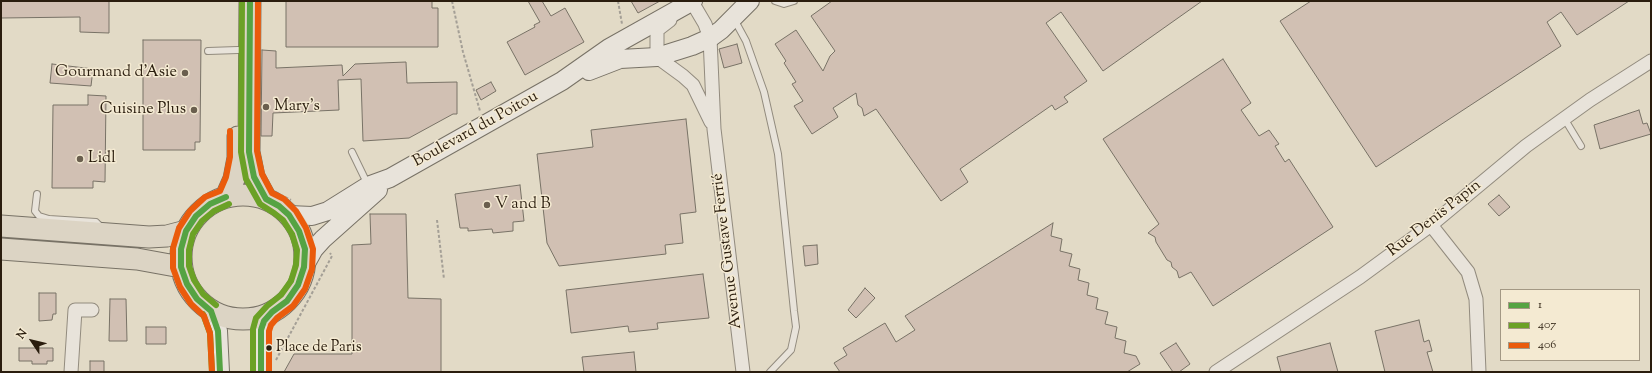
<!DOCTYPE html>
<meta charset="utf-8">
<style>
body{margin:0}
#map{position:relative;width:1652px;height:373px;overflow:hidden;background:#e2dac6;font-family:"Sorts Mill Goudy",serif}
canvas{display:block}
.frame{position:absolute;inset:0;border:2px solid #2a1d0e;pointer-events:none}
.legend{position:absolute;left:1500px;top:289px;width:140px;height:72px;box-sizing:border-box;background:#f4ead2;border:1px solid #a39884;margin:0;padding:5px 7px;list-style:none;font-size:12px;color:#2a1d0e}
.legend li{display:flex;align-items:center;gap:8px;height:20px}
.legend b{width:20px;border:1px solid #a39884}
.north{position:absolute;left:12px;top:321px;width:40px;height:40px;-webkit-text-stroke:3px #f4ead2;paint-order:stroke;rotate:305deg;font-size:11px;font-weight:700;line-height:16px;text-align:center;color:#2a1d0e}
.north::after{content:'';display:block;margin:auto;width:14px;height:18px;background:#2a1d0e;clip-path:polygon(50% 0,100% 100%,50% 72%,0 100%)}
</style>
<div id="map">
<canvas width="1652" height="373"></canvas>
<div class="frame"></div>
<ul class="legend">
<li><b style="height:5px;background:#55a343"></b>1</li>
<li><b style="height:5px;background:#6ba126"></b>407</li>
<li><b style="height:5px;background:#ea5b0c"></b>406</li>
</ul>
<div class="north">N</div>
</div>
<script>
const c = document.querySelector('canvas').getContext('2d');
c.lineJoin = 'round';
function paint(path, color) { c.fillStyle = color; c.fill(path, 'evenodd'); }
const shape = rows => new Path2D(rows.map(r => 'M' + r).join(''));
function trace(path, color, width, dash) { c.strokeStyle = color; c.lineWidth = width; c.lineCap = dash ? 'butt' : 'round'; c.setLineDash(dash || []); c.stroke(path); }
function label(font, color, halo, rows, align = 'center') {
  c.font = font + ' "Sorts Mill Goudy",serif'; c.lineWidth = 3; c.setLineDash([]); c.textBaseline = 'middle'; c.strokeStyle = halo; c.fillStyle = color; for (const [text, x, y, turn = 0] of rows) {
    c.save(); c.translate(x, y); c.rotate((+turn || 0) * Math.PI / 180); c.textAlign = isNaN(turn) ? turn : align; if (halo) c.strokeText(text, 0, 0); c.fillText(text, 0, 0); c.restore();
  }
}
const building = shape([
 [1,1,109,1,109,33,80,32,80,17,1,18,1,1],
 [286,1,432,1,432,8,438,8,438,47,286,47,286,1],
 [528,1,542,1,551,16,565,8,584,42,525,75,507,42,535,27,534,25,540,22,528,1],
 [631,1,660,1,638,13,631,1],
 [832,1,1202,1,1103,71,1061,12,1046,23,1087,81,1064,97,1068,102,1055,110,1052,105,960,169,968,182,941,201,876,109,864,116,862,108,858,105,856,93,833,108,838,117,812,134,794,106,803,101,792,84,796,82,784,63,786,61,775,44,796,30,823,71,830,56,835,51,811,16,832,1],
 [1311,1,1629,1,1577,35,1561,12,1547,22,1561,46,1376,167,1280,21,1311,1],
 [143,40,201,40,200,142,195,142,195,150,143,150,143,40],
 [737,44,742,63,724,68,719,49,737,44],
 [262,50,276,51,276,68,342,65,343,76,355,64,406,62,407,83,457,82,457,114,453,114,409,138,363,141,361,79,338,80,339,110,273,113,272,136,261,136,262,50],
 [1223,59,1251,103,1241,110,1259,136,1269,130,1279,144,1275,146,1285,162,1289,159,1333,227,1213,306,1191,272,1179,278,1177,271,1172,267,1171,262,1167,260,1156,242,1155,237,1148,233,1159,224,1103,139,1223,59],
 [52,64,93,69,91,86,50,83,52,64],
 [491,82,496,91,481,100,476,90,491,82],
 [88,95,106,96,105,182,93,181,93,188,52,188,53,105,88,105,88,95],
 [1639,110,1643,124,1647,123,1651,134,1600,149,1594,125,1639,110],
 [686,119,696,212,680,214,683,243,665,245,666,254,559,266,547,243,537,154,593,147,591,130,686,119],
 [520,185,524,221,513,222,513,231,493,233,492,229,468,231,468,228,460,228,455,194,520,185],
 [1499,195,1510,207,1499,216,1488,204,1499,195],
 [370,214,406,214,408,298,441,299,441,372,284,372,294,354,352,354,352,245,371,244,370,214],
 [1053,223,1051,236,1062,239,1060,251,1072,254,1069,266,1080,269,1078,280,1089,283,1087,295,1098,298,1096,309,1108,312,1105,324,1117,327,1115,338,1126,341,1124,353,1136,356,1140,364,1127,372,840,372,834,363,847,355,843,348,885,323,896,342,915,330,905,316,1053,223],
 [817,245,818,264,805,266,803,246,817,245],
 [703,274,709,318,657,323,658,329,629,332,628,326,571,333,566,290,703,274],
 [865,288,875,298,856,318,848,310,865,288],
 [39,293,56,293,56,314,53,314,52,320,39,321,39,293],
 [110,299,126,299,127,341,109,341,110,299],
 [1419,320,1424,342,1429,340,1432,351,1427,352,1433,372,1385,372,1375,331,1419,320],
 [146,327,166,327,166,344,146,344,146,327],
 [1176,343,1190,364,1179,372,1173,372,1160,353,1176,343],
 [1330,343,1338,372,1281,372,1277,357,1330,343],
 [19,348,53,348,53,361,47,361,47,364,32,364,32,361,19,361,19,348],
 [634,352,636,372,584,372,582,357,634,352],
 [90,361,104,361,104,372,90,372,90,361]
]);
paint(building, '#d1c0b3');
trace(building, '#787266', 1);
const lane = shape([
 [775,1,784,4,794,1],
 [734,19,746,41,764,92,778,154,794,311,796,327,791,350,770,372],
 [208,51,238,50],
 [1564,118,1581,146],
 [352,152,368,185],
 [37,194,35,211,39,216,49,219,96,222,101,227]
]);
const street = shape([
 [692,2,705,24,710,38,714,129,743,372],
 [670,20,657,30,657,57,683,76,693,85,711,122],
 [1431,225,1468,272,1476,299,1479,372],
 [71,372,75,310,92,310],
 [1216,372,1360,277,1431,225,1526,146,1590,100,1651,61]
]);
const secondary = shape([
 [589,71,620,59,657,57,692,46,710,38,721,30,750,1],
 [289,215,312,216,328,211,368,186,390,178,562,81,609,48,693,1],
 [304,267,314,249,323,239,378,190],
 [211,311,218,331,220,372],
 [261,372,261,330,264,321,272,312]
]);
const primary = shape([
 [250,1,249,152,254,177,266,199],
 '181 257a62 62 0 1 1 124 0a62 62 0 1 1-124 0Z',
 [226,197,234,179,238,158,238,137],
 [1,226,149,237,167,236,186,231],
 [1,249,137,259,181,267]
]);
trace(lane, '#928b7e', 8);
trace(street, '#928b7e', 15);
trace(secondary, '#787266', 20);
trace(primary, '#787266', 23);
trace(shape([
 [452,1,463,52,480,111],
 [618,1,622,24],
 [281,195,291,200],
 [437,220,444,279],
 [276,360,332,256,330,253]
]), '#a49f96', 2, [3, 2]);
trace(lane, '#e8e3da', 6);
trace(street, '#e8e3da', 13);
trace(secondary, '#e8e3da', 18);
trace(primary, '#dcd4c4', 21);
trace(shape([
 [250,1,249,152,254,177,266,199,279,206,289,215,299,231,305,249,304,267,298,285,287,301,272,312,264,321,261,330,261,372],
 [211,311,197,299,187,284,181,267,181,249,186,231,196,216,210,204,226,197],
 [211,311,218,331,220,372]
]), '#55a343', 6);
trace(shape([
 [242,1,241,152,246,179,260,204,274,213,283,220,292,234,297,250,296,265,291,281,281,295,267,306,256,318,253,329,253,372],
 [216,305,203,294,194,280,189,266,189,250,193,234,202,221,214,211,229,204],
 [203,314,210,333,212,372]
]), '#6ba126', 6);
trace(shape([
 [258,1,257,151,262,174,272,193,284,199,296,211,306,228,313,249,312,269,305,289,293,306,277,318,271,325,269,331,269,372],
 [212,372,210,333,204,316,191,304,180,287,173,268,173,248,179,228,190,211,205,197,220,191,226,177,230,157,230,131]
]), '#ea5b0c', 6);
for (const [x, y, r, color] of [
 [185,73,4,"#6a5f4e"],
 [266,107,4,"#6a5f4e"],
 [194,110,4,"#6a5f4e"],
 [80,159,4,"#6a5f4e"],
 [487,205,4,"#6a5f4e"],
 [269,348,3.5,"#2a1d0e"]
]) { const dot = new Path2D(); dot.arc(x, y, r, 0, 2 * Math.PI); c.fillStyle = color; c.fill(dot); trace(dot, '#f4ead2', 1.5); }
label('15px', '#2a1d0e', '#f4ead2', [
 ["Place de Paris",276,348]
], 'left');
label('16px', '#2a1d0e', '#f4ead2', [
 ["Gourmand d'Asie",177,73,"right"],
 ["Mary’s",274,107],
 ["Cuisine Plus",186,110,"right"],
 ["Lidl",88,159],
 ["V and B",495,205]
], 'left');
label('16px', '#2a1d0e', '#f4ead2', [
 ["Boulevard du Poitou",476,130,-29],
 ["Rue Denis Papin",1435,219,-38],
 ["Avenue Gustave Ferrié",728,251,-97]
]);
</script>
